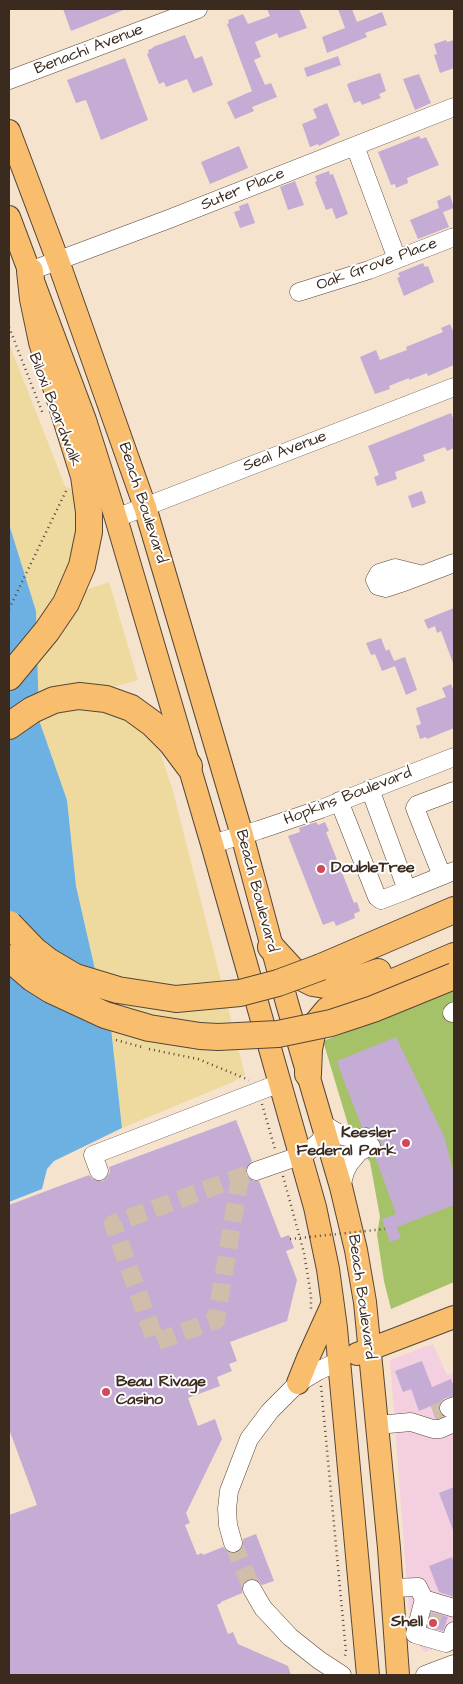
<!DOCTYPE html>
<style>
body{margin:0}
#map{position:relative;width:463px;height:1684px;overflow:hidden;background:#f6e3cd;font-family:"Architects Daughter",sans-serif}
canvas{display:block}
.frame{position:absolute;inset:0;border:10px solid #3b2a1e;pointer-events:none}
</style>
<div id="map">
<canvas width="463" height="1684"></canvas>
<div class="frame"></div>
</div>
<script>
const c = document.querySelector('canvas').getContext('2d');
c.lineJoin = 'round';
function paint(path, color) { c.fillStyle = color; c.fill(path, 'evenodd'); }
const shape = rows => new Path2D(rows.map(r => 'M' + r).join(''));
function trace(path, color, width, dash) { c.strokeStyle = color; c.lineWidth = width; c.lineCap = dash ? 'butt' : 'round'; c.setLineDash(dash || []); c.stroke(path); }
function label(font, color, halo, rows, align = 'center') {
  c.font = font + ' "Architects Daughter",sans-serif'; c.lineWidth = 4; c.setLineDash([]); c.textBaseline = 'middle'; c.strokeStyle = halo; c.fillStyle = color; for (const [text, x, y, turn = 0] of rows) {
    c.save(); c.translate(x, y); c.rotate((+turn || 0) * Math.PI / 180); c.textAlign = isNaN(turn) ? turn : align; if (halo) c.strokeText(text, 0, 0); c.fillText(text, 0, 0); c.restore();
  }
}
paint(shape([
 [433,1344,447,1375,454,1373,454,1641,425,1652,411,1637,390,1360]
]), '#f3cfe0');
paint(shape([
 [454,987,454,1282,391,1309,384,1281,377,1234,380,1217,370,1162,350,1131,323,1041,363,1026]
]), '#a6c268');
paint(shape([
 [9,343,65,486,77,492,82,591,109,582,138,680,104,690,116,712,157,742,173,791,245,1075,233,1082,122,1128,110,1019,94,965,76,886,67,800,39,720,36,611,9,524]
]), '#eeda9e');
paint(shape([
 [9,524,36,611,39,720,67,800,76,886,94,965,110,1019,122,1128,54,1161,47,1169,42,1189,9,1202]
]), '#6cb1e2');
paint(shape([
 [63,9,126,9,71,31],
 [267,9,299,9,307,28,279,38,277,33,255,42,261,57,254,60,265,85,271,83,277,97,252,107,254,111,235,119,227,102,252,91,227,24,229,23,228,20,243,14,248,24,270,16],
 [338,9,352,9,357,22,382,12,387,25,365,33,367,37,327,53,322,37,345,28],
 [185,35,195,59,202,56,213,85,193,93,187,79,166,87,164,82,159,84,147,54,149,53,148,50,153,48,153,47],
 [446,40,447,42,454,40,454,68,440,73,434,55,437,54,434,44],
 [338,56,341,65,307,77,304,68],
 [125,58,148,120,101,140,86,100,76,103,67,80],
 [380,73,386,91,379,94,381,98,362,105,360,101,354,103,347,85,349,83],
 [419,74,431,103,415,110,403,79],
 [327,103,340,135,319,146,318,144,310,147,302,124,317,118,313,109],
 [419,136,421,139,426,137,439,165,407,178,408,183,396,188,395,184,391,185,378,152],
 [239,146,248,168,210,184,201,162],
 [329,171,330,175,333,174,348,214,336,219,332,208,326,210,315,182,317,181,315,176],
 [295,181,304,205,288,210,280,187],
 [450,195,454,208,443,212,449,227,418,239,410,220,439,208,437,201],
 [248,203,255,223,240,228,234,212,240,210,239,206],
 [423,263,425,267,428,266,434,282,404,296,397,278,400,277,398,273],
 [450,324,454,333,454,365,428,376,427,373,409,380,409,378,389,386,390,389,375,394,360,357,376,350,380,360,407,350,406,347,443,332,441,328],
 [451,413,454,421,454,448,447,451,445,447,423,455,425,461,395,472,397,479,377,486,374,477,379,475,368,446],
 [422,491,426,503,412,508,408,496],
 [454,608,454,663,453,663,441,631,437,633,435,626,428,629,424,620],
 [381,638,386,651,389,649,394,661,405,657,417,690,406,695,395,666,382,671,375,654,371,655,366,643],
 [451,684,454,692,454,728,427,739,426,737,420,739,416,726,421,724,416,708,446,697,442,688],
 [316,822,318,825,325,822,329,831,326,832,354,903,357,902,360,911,354,914,355,918,336,926,334,921,323,925,288,836,300,832,299,828],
 [396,1037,444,1136,454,1175,454,1205,397,1227,401,1238,390,1242,382,1219,396,1214,375,1156,380,1151,381,1142,376,1137,374,1130,369,1127,362,1127,344,1081,337,1061],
 [236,1120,252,1161,246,1169,246,1175,254,1181,259,1181,281,1238,289,1235,294,1248,286,1251,297,1280,287,1321,230,1342,237,1361,229,1364,232,1371,217,1377,220,1386,188,1398,198,1426,215,1419,222,1439,186,1513,190,1523,185,1525,197,1555,202,1553,203,1555,223,1547,230,1553,236,1553,243,1546,243,1539,256,1534,274,1581,262,1585,257,1580,247,1580,243,1584,242,1593,221,1602,221,1603,217,1605,228,1634,233,1632,238,1644,288,1666,291,1675,9,1675,9,1515,37,1505,9,1429,9,1205,89,1175,93,1179,102,1181,107,1177,110,1172,109,1167],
 [422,1361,432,1387,451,1379,454,1387,454,1396,445,1398,440,1402,439,1411,443,1416,438,1418,435,1418,431,1406,419,1411,411,1389,403,1392,395,1371],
 [454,1487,454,1530,453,1530,439,1493],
 [452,1557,454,1564,454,1597,439,1592,429,1566],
 [432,1612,448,1617,443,1631,428,1627]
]), '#c4acd4');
trace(shape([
 [240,1177,216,1320,156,1342,113,1224,240,1177,256,1171],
 [434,1414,449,1408],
 [233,1543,252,1589],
 [422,1618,444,1627]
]), '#d1beaa', 18, [18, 9]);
const minor = shape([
 [9,80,198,9],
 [355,146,397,259],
 [30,271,169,219,454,107],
 [299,292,369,270,454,237],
 [116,518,454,387],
 [423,575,395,568,379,573,375,580,378,586,386,588,401,583,454,563],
 [339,801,377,897,381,900,407,890,370,789],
 [212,844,259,830,321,809,454,757],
 [442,876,415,808,417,805,454,791],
 [407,890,454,871],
 [452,1013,454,1011],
 [323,1124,343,1136,355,1139,366,1137],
 [99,1171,93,1155,280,1083],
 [256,1171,305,1154,320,1141,325,1131],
 [341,1187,345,1172,349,1164,359,1152,371,1146],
 [449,1408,454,1406],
 [377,1425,411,1422,433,1429,440,1429,454,1423],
 [233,1543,228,1525,227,1509,229,1491,249,1439,270,1411,298,1383,318,1371,339,1361],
 [392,1588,418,1587,424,1599],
 [252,1589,263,1608,290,1637,319,1660,342,1675],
 [454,1608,424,1599,415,1634,446,1643,451,1640,454,1631],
 [425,1675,454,1664]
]);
const major = shape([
 [9,131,58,261,145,507,242,835,287,1003,341,1187,356,1250,365,1302,389,1548,398,1675],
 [9,217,85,420,116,518,212,844,315,1207,328,1269,336,1328,368,1675],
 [357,1354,454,1317],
 [298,1383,308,1358,332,1305]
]);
const highway = shape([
 [9,677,47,631,66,603,82,566,89,532,89,512,84,476,42,342,33,299,30,271],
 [9,726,32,710,54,700,79,696,106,699,131,708,153,724,171,742,189,766],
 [271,947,292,970,303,978,313,983,331,986,352,981,378,972],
 [321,967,454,910],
 [308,1074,309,1049,313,1029,318,1022,328,1010,454,956]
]);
trace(minor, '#574638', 19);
trace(major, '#574638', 24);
trace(highway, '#574638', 28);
trace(shape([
 [9,327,43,414],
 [9,609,66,491],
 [116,1040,142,1047],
 [149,1049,198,1059,249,1080],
 [262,1104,275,1149],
 [283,1176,304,1253,311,1296,311,1310],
 [321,1386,346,1652,344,1659]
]), '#574638', 2.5, [1, 4]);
trace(minor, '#fff', 18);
trace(major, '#f9be6d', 22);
trace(highway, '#f9be6d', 26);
const highwayBridge = shape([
 [9,924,34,950,48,961,75,977,118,990,176,999,240,993,278,983,321,967],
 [9,958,32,978,51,990,105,1015,149,1028,200,1036,218,1037,278,1034,331,1023,373,1009,454,976]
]);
trace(highwayBridge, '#574638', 28, []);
trace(shape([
 [290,1239,385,1229]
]), '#574638', 2.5, [1, 4]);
trace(highwayBridge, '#f9be6d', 26);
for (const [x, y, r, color] of [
 [321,869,5,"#d1495b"],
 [406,1143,5,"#d1495b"],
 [106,1392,5,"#d1495b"],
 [433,1623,5,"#d1495b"]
]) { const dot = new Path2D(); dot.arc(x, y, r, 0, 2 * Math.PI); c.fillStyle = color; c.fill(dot); trace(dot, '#fff', 2); }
label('16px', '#3b2a1e', '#fff', [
 ["Benachi Avenue",89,50,-21],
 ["Suter Place",243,190,-22],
 ["Oak Grove Place",377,265,-20],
 ["Biloxi Boardwalk",54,410,69],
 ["Seal Avenue",285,452,-21],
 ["Beach Boulevard",142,503,72],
 ["Hopkins Boulevard",348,797,-21],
 ["Beach Boulevard",256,891,75],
 ["Beach Boulevard",361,1297,82]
]);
label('bold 16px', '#3b2a1e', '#fff', [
 ["DoubleTree",331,869],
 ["Keesler",396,1134,"right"],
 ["Federal Park",396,1152,"right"],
 ["Beau Rivage",116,1383],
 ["Casino",116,1401],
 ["Shell",423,1623,"right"]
], 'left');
</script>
